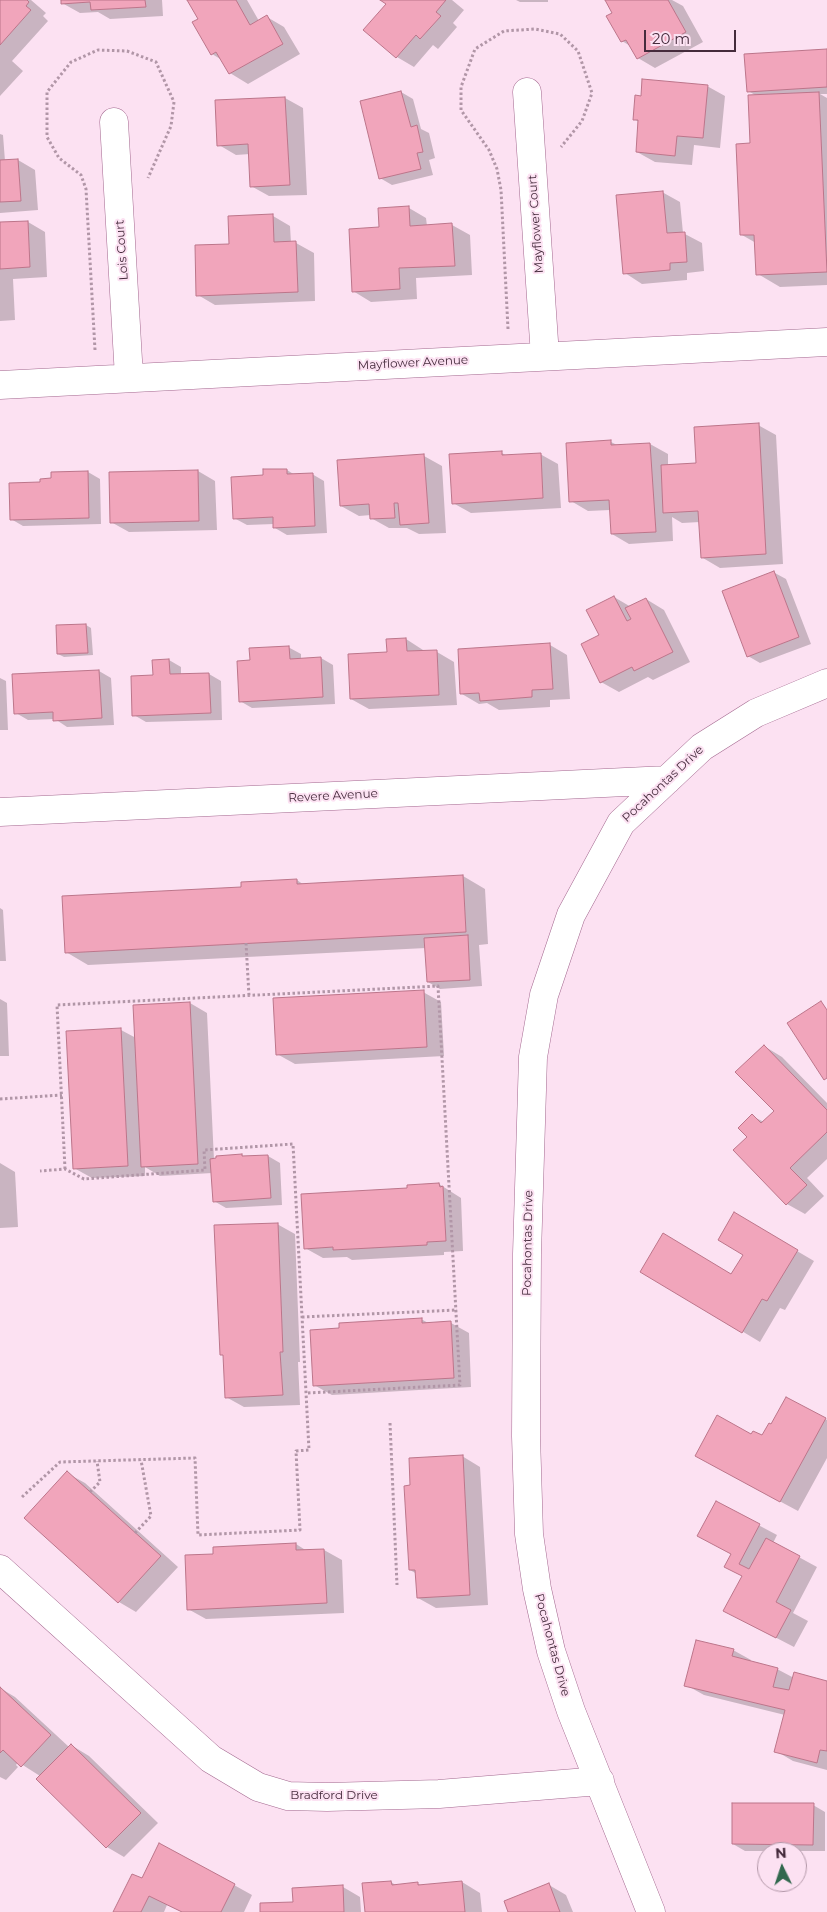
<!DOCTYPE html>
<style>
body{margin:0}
#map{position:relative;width:827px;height:1912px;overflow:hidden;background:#fce1f2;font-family:Montserrat,sans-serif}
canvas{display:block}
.north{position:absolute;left:757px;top:1842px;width:50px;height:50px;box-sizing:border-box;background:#fce1f2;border:1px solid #b398a9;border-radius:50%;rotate:356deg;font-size:14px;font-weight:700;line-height:20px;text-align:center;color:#452b3c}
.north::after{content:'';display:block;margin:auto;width:18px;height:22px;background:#32684e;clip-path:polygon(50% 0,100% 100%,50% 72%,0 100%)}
.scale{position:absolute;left:644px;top:30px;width:92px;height:22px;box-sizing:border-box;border:2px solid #452b3c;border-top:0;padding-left:6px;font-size:15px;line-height:18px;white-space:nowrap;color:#452b3c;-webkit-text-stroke:4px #fce1f2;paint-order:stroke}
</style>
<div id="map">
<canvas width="827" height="1912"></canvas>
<div class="north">N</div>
<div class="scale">20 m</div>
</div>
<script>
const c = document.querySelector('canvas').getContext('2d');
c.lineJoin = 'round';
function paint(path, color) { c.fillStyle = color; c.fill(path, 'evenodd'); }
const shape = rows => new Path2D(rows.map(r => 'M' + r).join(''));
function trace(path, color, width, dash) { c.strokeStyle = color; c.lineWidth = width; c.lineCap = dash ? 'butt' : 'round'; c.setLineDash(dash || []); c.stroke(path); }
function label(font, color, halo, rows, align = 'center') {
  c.font = font + ' Montserrat,sans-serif'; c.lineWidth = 4; c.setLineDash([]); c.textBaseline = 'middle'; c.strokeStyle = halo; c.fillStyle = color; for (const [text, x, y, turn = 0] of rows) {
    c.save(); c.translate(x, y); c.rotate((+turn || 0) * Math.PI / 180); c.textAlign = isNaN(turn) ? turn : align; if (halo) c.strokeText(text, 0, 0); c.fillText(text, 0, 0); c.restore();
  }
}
paint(shape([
 [0,0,31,0,46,13,43,16,48,21,12,61,23,71,0,96],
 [62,0,162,0,163,16,110,19,98,12,80,13,62,3],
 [189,0,247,0,259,21,267,17,284,27,300,54,248,84,230,73,222,60,212,54,200,19],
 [382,0,452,0,464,10,453,23,457,27,438,49,433,45,414,67,397,57,387,4],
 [516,0,548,0,548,2,520,2],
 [606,0,672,0,683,6,703,42,655,68,638,58,632,47,622,41,613,13],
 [827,50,827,94,820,94,827,98,827,285,780,287,758,274,756,243,742,235,757,96,748,91],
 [707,86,725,96,720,148,694,145,692,165,655,162,637,152,639,122,634,119],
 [401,92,413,99,421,129,429,133,435,158,429,160,433,175,392,185,380,178],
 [285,98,303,108,307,195,269,196,251,186,250,154,236,155,219,145],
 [0,134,3,135,5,161,18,160,35,170,38,210,0,213],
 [662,192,680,202,683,233,702,243,704,271,687,273,687,280,642,284,625,273],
 [409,208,426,218,427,226,452,225,470,235,472,275,416,278,417,299,371,302,353,291,380,229],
 [273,216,290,226,291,243,296,243,314,253,315,301,215,305,198,295,230,245],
 [28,222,45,232,47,277,13,279,15,320,0,321,0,223],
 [758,425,776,435,783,564,720,568,703,558,700,522,682,523,672,517,673,541,629,544,612,534,610,510,588,511,571,501,611,442,619,446,650,444,668,454,668,466,697,464],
 [502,453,507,456,540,454,558,464,561,508,471,513,453,503],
 [424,456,442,466,446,533,419,534,407,528,389,528,371,518,371,515,359,516,341,506],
 [287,470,295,475,312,474,324,481,327,533,287,535,275,528,274,524,247,525,234,518,265,476],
 [198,471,215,481,217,530,129,532,111,522],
 [88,472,100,479,101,524,23,526,11,519,41,483],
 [773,572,786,579,811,644,760,663,748,656],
 [614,597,631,607,646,599,664,610,690,662,653,680,648,677,619,692,601,682,600,636],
 [86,625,91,628,93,655,64,657,58,654],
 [406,639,423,650,423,652,437,652,454,662,457,705,369,709,351,699,388,654],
 [550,645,567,655,570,699,550,700,550,707,499,710,487,703,479,704,462,694],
 [288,647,301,654,301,659,321,658,333,665,335,704,252,708,240,701,252,662],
 [169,660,181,667,181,675,209,674,221,681,222,720,146,722,134,715,154,677],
 [99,671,111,678,114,725,67,727,55,719,28,720,16,713,14,676],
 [0,678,6,681,8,730,0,730],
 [463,876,485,889,488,944,479,945,482,986,440,989,428,982,426,948,88,965,66,952,242,888,297,880,304,885],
 [0,908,3,910,6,961,0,961],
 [423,992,441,1002,444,1056,295,1064,277,1054],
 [0,999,7,1003,9,1056,0,1056],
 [190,1003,207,1013,214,1160,242,1155,246,1158,268,1156,280,1163,282,1205,226,1208,214,1201,212,1173,160,1176,145,1167,145,1176,92,1178,74,1168,121,1030,136,1038],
 [764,1046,782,1057,827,1103,827,1159,807,1178,824,1196,805,1214,787,1204,748,1137,752,1116,764,1122,775,1111],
 [0,1163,15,1172,18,1227,0,1228],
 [439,1184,461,1198,463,1251,444,1252,444,1255,352,1260,347,1257,323,1258,305,1248,408,1190],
 [734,1214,814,1261,785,1310,780,1308,760,1342,642,1271,732,1275,744,1255],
 [277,1224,295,1234,300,1362,298,1362,300,1405,244,1407,226,1397,225,1356,221,1354],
 [421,1319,430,1324,451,1323,469,1333,471,1387,332,1395,314,1385,340,1329],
 [787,1398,827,1420,827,1458,798,1511,714,1466,752,1435,763,1437,772,1426],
 [462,1456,480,1467,488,1605,436,1608,418,1598,417,1574,410,1570,412,1486],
 [67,1473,85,1483,178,1567,136,1612,119,1602],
 [717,1503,777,1535,773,1543,817,1567,793,1613,808,1621,794,1647,742,1620,743,1576,732,1554],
 [296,1544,307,1551,324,1550,342,1560,344,1613,206,1619,188,1609,215,1555],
 [733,1650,751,1660,750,1662,777,1669,794,1678,827,1682,827,1770,793,1761,776,1751,785,1715,704,1695,686,1685],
 [0,1688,15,1697,69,1747,71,1745,89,1756,158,1823,124,1857,107,1847,40,1776,18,1762,16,1765,18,1767,6,1780,0,1777],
 [813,1805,825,1812,825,1851,745,1851,733,1844],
 [142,1880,234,1885,252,1895,244,1912,182,1912,167,1905,164,1912,114,1912],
 [391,1882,397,1886,417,1883,422,1886,462,1882,480,1893,482,1912,366,1912],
 [549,1885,566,1895,573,1912,510,1912],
 [343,1887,360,1897,361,1912,261,1912]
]), '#0003');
const building = shape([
 [0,0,27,0,29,2,26,6,31,10,0,45,0,0],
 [61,0,145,0,146,7,91,10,90,2,61,4,61,0],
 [187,0,236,0,250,25,267,15,283,44,229,74,216,52,211,55,192,22,198,19,187,0],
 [380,0,446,0,436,12,441,16,420,39,416,35,396,58,363,30,386,4,380,0],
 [605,0,668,0,686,32,637,59,626,40,621,42,606,16,612,13,605,0],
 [827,49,827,87,747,92,744,54,827,49],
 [642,79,708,85,703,138,677,136,675,156,636,152,638,120,633,120,635,95,641,96,642,79],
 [401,91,411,127,417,125,423,152,417,153,421,169,379,179,360,101,401,91],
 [819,92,827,272,756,275,754,235,740,235,736,144,750,143,748,95,819,92],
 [285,97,290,185,250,187,248,144,217,146,215,100,285,97],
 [18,159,21,201,0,202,0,160,18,159],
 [663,191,667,233,685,232,687,262,670,263,670,270,623,274,616,195,663,191],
 [409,206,410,226,452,223,455,266,399,268,400,289,352,292,349,229,379,227,378,208,409,206],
 [273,214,274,242,296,241,298,292,196,296,195,245,229,244,228,216,273,214],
 [28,221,30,267,0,269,0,222,28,221],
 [759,423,766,554,701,558,698,511,663,513,661,465,696,463,694,427,759,423],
 [611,440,611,445,650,443,656,532,611,534,609,500,569,502,566,443,611,440],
 [502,451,502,455,541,453,543,498,452,504,449,454,502,451],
 [424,454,429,523,400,525,398,503,394,503,395,518,370,519,369,504,340,506,337,460,424,454],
 [263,469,287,469,287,474,313,473,315,526,273,528,273,517,233,519,231,477,263,475,263,469],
 [198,470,199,521,110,523,109,472,198,470],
 [88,471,89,518,10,520,9,483,40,482,40,479,51,478,51,472,88,471],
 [774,571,799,637,747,657,722,591,774,571],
 [614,596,627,621,631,619,625,608,646,598,673,652,634,671,632,667,600,683,581,644,599,635,586,610,614,596],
 [86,624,88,653,57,654,56,625,86,624],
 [406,638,407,651,437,650,439,695,350,699,348,654,387,652,386,639,406,638],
 [550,643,553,689,532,690,532,697,480,701,479,693,460,694,458,649,550,643],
 [289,646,290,659,321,657,323,697,239,702,237,661,250,660,249,648,289,646],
 [169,659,170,674,209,673,211,713,132,716,131,676,153,675,152,660,169,659],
 [99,670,102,718,53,721,53,712,14,714,12,674,99,670],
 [463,875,466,932,65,953,62,896,241,887,241,882,297,879,297,884,463,875],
 [468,935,470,980,427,982,424,938,468,935],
 [424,990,427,1047,276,1055,273,998,424,990],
 [821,1001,827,1010,827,1078,824,1080,787,1023,821,1001],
 [190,1002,198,1164,141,1167,133,1005,190,1002],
 [121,1028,128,1166,73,1169,66,1031,121,1028],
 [764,1045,827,1110,827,1132,790,1168,807,1185,786,1205,733,1150,747,1137,738,1128,752,1114,761,1123,774,1111,735,1072,764,1045],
 [242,1154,242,1156,268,1155,271,1198,213,1202,210,1159,216,1158,216,1156,242,1154],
 [439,1183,440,1187,443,1186,446,1241,427,1242,427,1245,333,1250,333,1247,304,1249,301,1194,407,1188,407,1185,439,1183],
 [734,1212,798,1250,767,1301,762,1299,742,1333,640,1272,663,1233,731,1274,743,1255,718,1240,734,1212],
 [278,1223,283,1352,280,1352,283,1395,225,1398,223,1355,220,1355,214,1225,278,1223],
 [422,1318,422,1323,451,1321,454,1378,313,1386,310,1330,339,1328,339,1323,422,1318],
 [786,1397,826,1418,780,1502,695,1456,717,1415,751,1434,753,1431,762,1435,769,1423,771,1424,786,1397],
 [463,1455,470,1595,417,1598,415,1570,409,1570,404,1486,410,1485,409,1458,463,1455],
 [67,1471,161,1556,118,1603,24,1518,67,1471],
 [716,1501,760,1524,739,1564,749,1569,766,1538,800,1556,776,1602,791,1610,776,1638,723,1611,742,1576,724,1567,731,1554,697,1536,716,1501],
 [296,1543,296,1550,324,1549,327,1603,187,1610,185,1555,213,1554,213,1547,296,1543],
 [696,1640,734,1649,732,1656,778,1668,773,1687,789,1690,794,1672,827,1681,827,1751,820,1750,817,1763,774,1752,785,1710,684,1686,696,1640],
 [0,1687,51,1735,21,1767,3,1750,0,1753,0,1687],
 [71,1744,141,1813,106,1848,36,1779,71,1744],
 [732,1803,814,1803,813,1845,732,1844,732,1803],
 [159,1843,235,1884,221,1912,182,1912,149,1896,141,1912,113,1912,132,1874,142,1878,159,1843],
 [391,1881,392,1885,418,1882,418,1885,462,1881,465,1912,365,1912,362,1883,391,1881],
 [549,1883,560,1912,508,1912,504,1901,549,1883],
 [343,1885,344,1912,260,1912,260,1903,293,1902,292,1888,343,1885]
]);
paint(building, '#f1a5bb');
trace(building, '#bc758a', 1);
const minor = shape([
 [527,92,545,356],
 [114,122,129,377],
 [0,385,827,342],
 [0,812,667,780],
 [0,1569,211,1759,258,1787,288,1796,327,1797,439,1794,600,1781],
 [651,1912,571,1711,551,1651,537,1589,529,1534,526,1436,527,1254,533,1057,544,995,571,915,621,823,702,747,756,713,827,683]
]);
trace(minor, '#a3688f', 29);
trace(shape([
 [508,329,501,190,497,169,489,150,461,110,461,87,475,49,504,31,535,29,560,34,578,51,592,93,582,121,561,147],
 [95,350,86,189,81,175,59,158,47,137,47,92,71,62,98,50,127,51,156,62,174,102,171,126,148,178],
 [246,943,249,996],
 [0,1099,62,1095],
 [65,1169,57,1005,438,986,460,1385,307,1393],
 [302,1317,457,1310],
 [390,1423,397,1585],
 [90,1492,100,1482,97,1461],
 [22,1497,60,1462,195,1458,198,1535,300,1530,296,1451,309,1450,293,1144,204,1150,205,1170,84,1179,65,1169,40,1171],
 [135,1533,151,1516,141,1460]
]), '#b196a7', 3, [2.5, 2.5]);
trace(minor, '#fff', 28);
label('12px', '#452b3c', '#fce1f2', [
 ["Mayflower Court",536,224,-94],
 ["Lois Court",122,250,-94],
 ["Mayflower Avenue",413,363,-3],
 ["Pocahontas Drive",663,784,-43],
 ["Revere Avenue",333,796,-3],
 ["Pocahontas Drive",528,1243,-89],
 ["Pocahontas Drive",552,1645,75],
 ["Bradford Drive",334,1795]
]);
</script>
